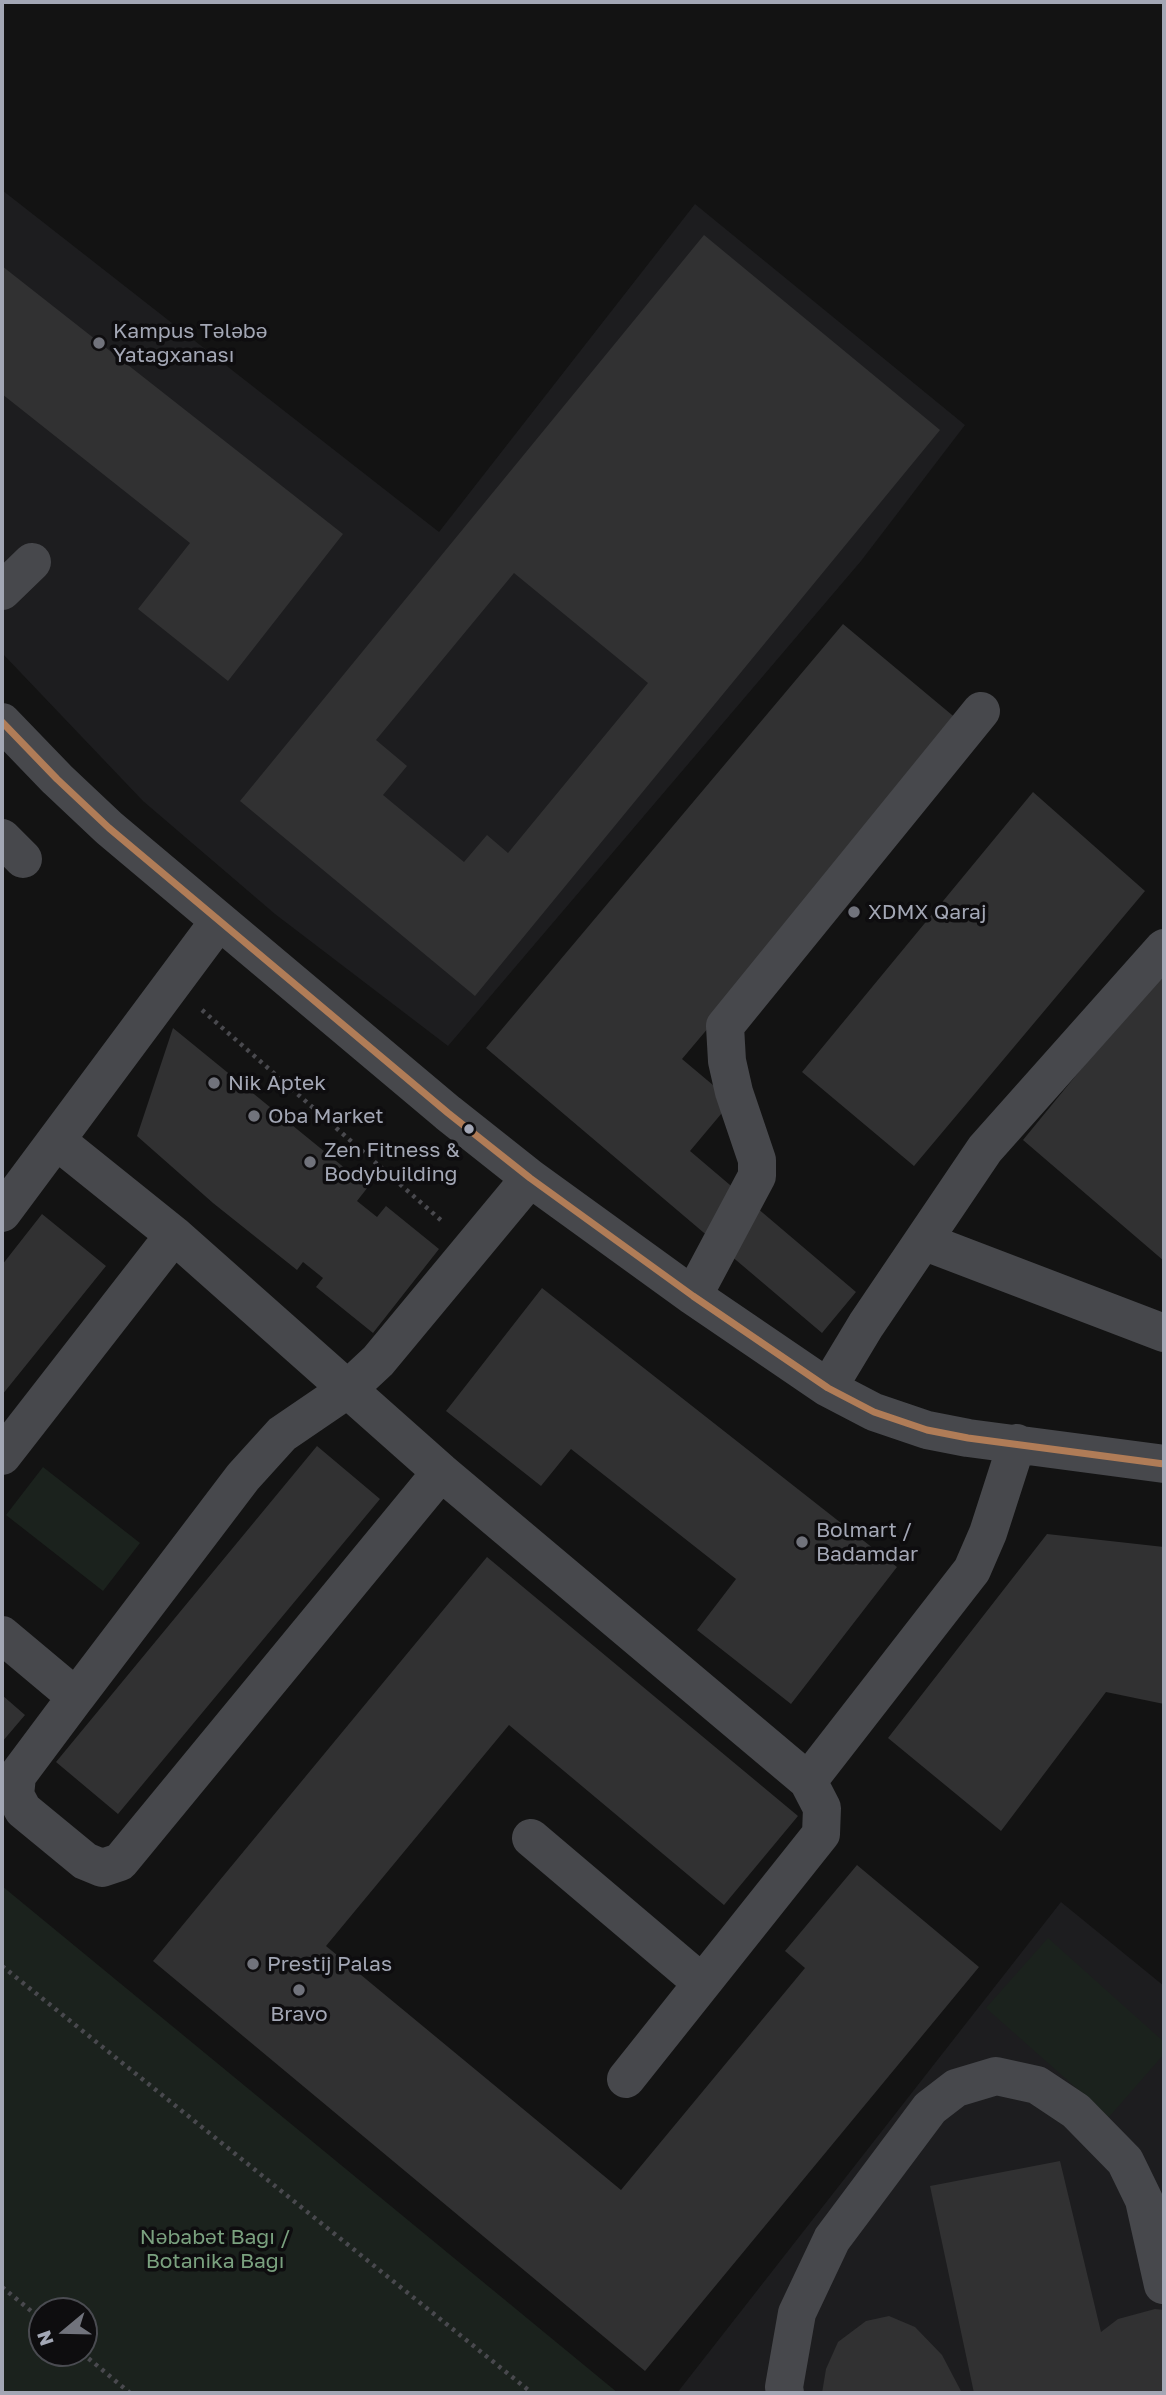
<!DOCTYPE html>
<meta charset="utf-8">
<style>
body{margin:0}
#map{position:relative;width:1166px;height:2395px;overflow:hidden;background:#131313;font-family:"Golos Text",sans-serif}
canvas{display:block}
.frame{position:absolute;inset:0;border:4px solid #a3a7b5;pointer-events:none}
.north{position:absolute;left:28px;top:2297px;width:70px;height:70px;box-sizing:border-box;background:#0e0d0f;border:2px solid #4a4b51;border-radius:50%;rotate:251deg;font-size:19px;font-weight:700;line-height:28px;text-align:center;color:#a3a7b5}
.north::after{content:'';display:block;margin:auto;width:24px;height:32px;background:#71737c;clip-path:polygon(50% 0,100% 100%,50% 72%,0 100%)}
</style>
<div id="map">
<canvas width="1166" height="2395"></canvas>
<div class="frame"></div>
<div class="north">N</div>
</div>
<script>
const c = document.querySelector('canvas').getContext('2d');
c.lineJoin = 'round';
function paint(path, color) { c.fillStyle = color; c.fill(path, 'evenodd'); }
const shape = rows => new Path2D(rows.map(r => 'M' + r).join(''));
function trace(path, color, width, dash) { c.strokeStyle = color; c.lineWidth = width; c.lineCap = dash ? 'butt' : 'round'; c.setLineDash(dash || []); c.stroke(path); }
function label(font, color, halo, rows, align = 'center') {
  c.font = font + ' "Golos Text",sans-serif'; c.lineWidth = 7; c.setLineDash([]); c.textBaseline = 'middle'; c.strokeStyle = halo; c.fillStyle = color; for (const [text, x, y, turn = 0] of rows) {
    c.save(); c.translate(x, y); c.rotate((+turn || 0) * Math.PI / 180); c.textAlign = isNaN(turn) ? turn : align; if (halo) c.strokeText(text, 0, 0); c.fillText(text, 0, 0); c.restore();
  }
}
paint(shape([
 [2,190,439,532,695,204,965,425,861,561,448,1046,275,914,143,801,2,653],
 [1061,1902,1164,1986,1164,2393,677,2393]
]), '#1d1d1f');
paint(shape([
 [43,1467,140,1543,103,1591,6,1515],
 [2,1886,618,2393,2,2393],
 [42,2311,84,2311,84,2353,42,2353],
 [1048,1938,1164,2042,1164,2054,1109,2117,986,2008]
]), '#1b221d');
paint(shape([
 [704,235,940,430,475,996,240,801],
 [514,573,648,683,508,853,487,835,464,862,383,795,407,766,376,740],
 [2,266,343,534,228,681,138,609,190,543,2,394],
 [843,624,964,725,682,1059,732,1101,690,1151,856,1292,822,1333,486,1048],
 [1033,792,1145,891,914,1166,802,1072],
 [1164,968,1164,1261,1023,1140],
 [173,1028,368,1187,357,1201,377,1217,386,1206,439,1249,373,1333,316,1287,323,1278,303,1262,297,1270,213,1203,137,1136],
 [42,1214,106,1266,2,1395,2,1265],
 [542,1288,897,1567,791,1704,697,1630,736,1579,571,1449,541,1486,446,1411],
 [317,1446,380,1499,118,1814,56,1762],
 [1047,1534,1164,1547,1164,1704,1106,1692,1001,1831,888,1738],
 [487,1557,798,1816,724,1905,509,1725,326,1946,621,2190,805,1968,785,1951,857,1865,979,1967,645,2371,153,1961],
 [2,1695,25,1715,2,1742],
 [1060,2161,1101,2332,1118,2319,1155,2309,1164,2310,1164,2393,974,2393,930,2186],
 [889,2316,915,2327,942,2355,962,2393,822,2393,826,2369,838,2342,866,2321]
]), '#313132');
trace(shape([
 [202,1010,443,1222],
 [2,1966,532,2393],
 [2,2287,42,2320],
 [82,2353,130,2393]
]), '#49494e', 4.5, [3.5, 5]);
trace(shape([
 [2,591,32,562],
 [2,722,57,779,109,828,448,1113,530,1178,693,1296,828,1388,874,1412,927,1430,968,1438,1164,1464],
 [2,838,23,859],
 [57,1141,174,1235,441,1472,808,1781,822,1808,821,1834,626,2079],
 [2,1213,219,921],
 [923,1241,1164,1333],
 [693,1296,757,1176,757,1160,734,1092,727,1061,725,1026,981,711],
 [828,1388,866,1325,985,1149,1164,948],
 [2,1456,174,1235],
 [2,1635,76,1697,243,1477,282,1434,348,1389,378,1361,530,1178],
 [76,1697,17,1776,15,1795,23,1810,85,1861,102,1868,120,1862,441,1472],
 [808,1781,972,1570,988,1533,1017,1443],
 [531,1838,702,1983],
 [785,2393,784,2387,797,2313,832,2239,930,2108,956,2088,996,2076,1037,2085,1076,2111,1125,2161,1144,2200,1163,2285]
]), '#47484c', 38);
trace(shape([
 [2,722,57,779,109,828,448,1113,530,1178,693,1296,828,1388,874,1412,927,1430,968,1438,1164,1464]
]), '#b07c57', 7);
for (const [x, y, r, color] of [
 [99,343,7,"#71737c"],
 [854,912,7,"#71737c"],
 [214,1083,7,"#71737c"],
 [254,1116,7,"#71737c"],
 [469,1129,6,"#a3a7b5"],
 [310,1162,7,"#71737c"],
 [802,1542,7,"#71737c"],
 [253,1964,7,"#71737c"],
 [299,1990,7,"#71737c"]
]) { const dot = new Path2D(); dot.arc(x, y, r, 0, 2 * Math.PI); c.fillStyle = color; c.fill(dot); trace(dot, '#0e0d0f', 2.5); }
label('21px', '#a3a7b5', '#0e0d0f', [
 ["Kampus Tələbə",113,331],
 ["Yatağxanası",113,355],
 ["XDMX Qaraj",868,912],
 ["Nik Aptek",228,1083],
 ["Oba Market",268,1116],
 ["Zen Fitness &",324,1150],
 ["Bodybuilding",324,1174],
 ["Bolmart /",816,1530],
 ["Badamdar",816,1554],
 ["Prestij Palas",267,1964],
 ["Bravo",299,2014,"center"]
], 'left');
label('21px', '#7aa17f', '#0e0d0f', [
 ["Nəbabət Bağı /",215,2237],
 ["Botanika Bağı",215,2261]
]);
</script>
